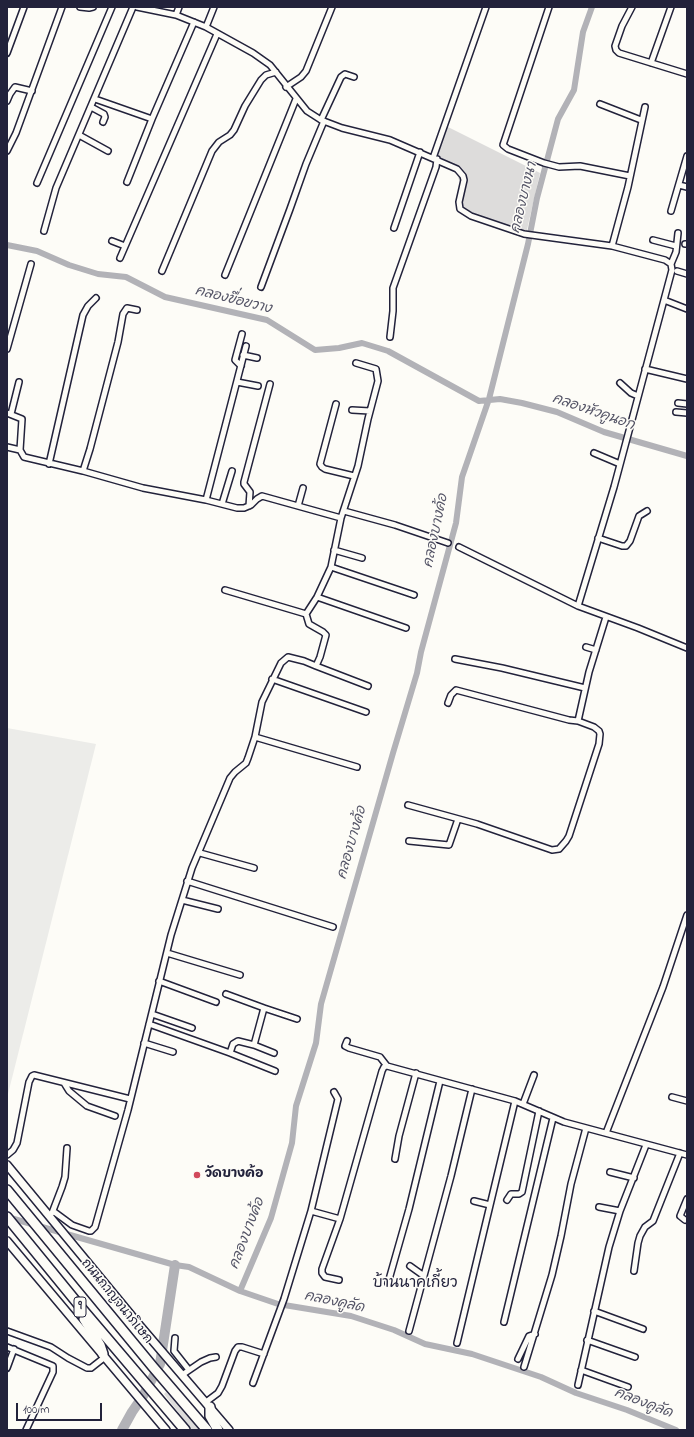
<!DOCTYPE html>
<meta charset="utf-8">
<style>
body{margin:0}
#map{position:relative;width:694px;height:1437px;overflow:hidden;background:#fdfcf7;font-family:"Indie Flower",sans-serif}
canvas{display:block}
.frame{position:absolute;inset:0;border:8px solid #22223b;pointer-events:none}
.scale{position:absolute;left:16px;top:1403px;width:86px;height:18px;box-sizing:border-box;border:2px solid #22223b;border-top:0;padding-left:5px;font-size:12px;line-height:14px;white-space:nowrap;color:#22223b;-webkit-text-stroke:3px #fdfcf7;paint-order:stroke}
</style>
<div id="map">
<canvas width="694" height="1437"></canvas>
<div class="frame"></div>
<div class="scale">100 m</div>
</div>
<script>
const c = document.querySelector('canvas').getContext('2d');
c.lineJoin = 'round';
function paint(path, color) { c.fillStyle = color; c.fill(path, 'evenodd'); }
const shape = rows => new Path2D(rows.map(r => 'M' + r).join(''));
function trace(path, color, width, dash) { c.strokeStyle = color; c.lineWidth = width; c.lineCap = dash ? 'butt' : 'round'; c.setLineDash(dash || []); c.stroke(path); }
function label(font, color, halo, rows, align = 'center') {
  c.font = font + ' "Indie Flower","Playpen Sans Thai",sans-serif'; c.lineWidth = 3; c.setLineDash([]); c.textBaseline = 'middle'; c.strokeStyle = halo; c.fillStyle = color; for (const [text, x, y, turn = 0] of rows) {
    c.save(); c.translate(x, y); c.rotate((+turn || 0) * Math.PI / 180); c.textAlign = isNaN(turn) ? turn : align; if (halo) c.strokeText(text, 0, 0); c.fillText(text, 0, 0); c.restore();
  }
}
paint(shape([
 [7,728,96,744,7,1098]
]), '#ecece9');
paint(shape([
 [442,124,540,173,526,234,463,215,458,210,456,203,461,185,457,175,449,167,430,158],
 [166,1392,200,1430,192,1430,164,1394]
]), '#dddcdb');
trace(shape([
 [7,245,37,251,69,265,98,274,126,277,165,297,267,320,315,350,339,348,362,343,388,351,479,401,500,399,522,403,557,412,604,432,687,456],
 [7,1217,175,1265,189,1267,240,1291,278,1304,351,1316,394,1330,425,1344,472,1354,541,1377,576,1393,627,1410,676,1430],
 [240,1291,271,1218,292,1143,296,1106,316,1043,321,1004,393,753,417,673,421,652,456,523,462,477,489,399,528,244,537,198,558,119,574,90,583,32,592,7]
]), '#b2b2b7', 6);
trace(shape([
 [122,1430,132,1412,143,1396,160,1364,175,1265]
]), '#b2b2b7', 10);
const street = shape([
 [80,7,89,8,93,7],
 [137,7,176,15,206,27,253,53,270,65,307,111,321,120,342,128,390,140,457,169,463,176,464,180,459,202,460,209,471,216,524,234,612,246,665,260,671,264],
 [549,7,503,145,508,149,544,163,559,167,580,166,630,176],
 [632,7,622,26,615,46,616,50,619,53,687,74],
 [176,15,179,7],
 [206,27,214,7],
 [7,53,24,7],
 [651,63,671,7],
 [286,87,301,77,306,71,332,7],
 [95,99,152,119],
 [7,101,10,94,15,87,32,91],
 [600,104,641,120],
 [91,107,104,114,105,117,103,122],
 [321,120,341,77,345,74,354,77],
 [79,135,108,151],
 [7,151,16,133,62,7],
 [433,158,486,7],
 [127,182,152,119,194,22],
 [37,183,112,7],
 [679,185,687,187],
 [671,211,687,156],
 [394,228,420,152],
 [44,231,56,188,133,7],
 [653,240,676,246],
 [112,241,125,246],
 [685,244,687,244],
 [612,246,628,187,645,107],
 [120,258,217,34],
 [162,271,212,151,219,142,230,135,234,130,245,106,261,80,266,75,276,72],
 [677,271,687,274],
 [225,275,296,99],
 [261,287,290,209,306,164,324,121],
 [664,300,687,309],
 [390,337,393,311,393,288,436,167,437,159],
 [7,349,31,264],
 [243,355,257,358],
 [241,366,235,360,242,334],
 [645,369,687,379],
 [237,382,258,386],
 [620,383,631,393,638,396],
 [678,403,687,404],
 [336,404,320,464,322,467,325,469,354,476],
 [352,410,370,411],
 [676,412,687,413],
 [7,413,22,419,20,450,24,457,83,471,143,488,206,500,237,508,244,508,251,505,257,499,262,496,341,518],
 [11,414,19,382],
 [7,447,20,450],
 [594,453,620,464],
 [49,464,83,315,88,306,96,298],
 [83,471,90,449,118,342,123,314,127,308,137,310],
 [206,500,246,346],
 [222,504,232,471],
 [249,506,250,492,244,484,244,482,270,384],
 [298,506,303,488],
 [344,511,395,525,448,543],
 [598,538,622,546,626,546,630,541,639,516,647,511],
 [459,547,578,606,638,628,687,648],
 [334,550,362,558],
 [331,567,414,595],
 [225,590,306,614],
 [317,597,406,628],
 [578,606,614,487,672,270,671,264,676,252,678,233],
 [586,647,596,650],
 [455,659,502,668,585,688],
 [316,666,368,686],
 [272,679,366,712],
 [578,721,589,672,606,617],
 [255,737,357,767],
 [408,805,477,824,552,850,559,849,566,841,569,836,599,744,600,734,599,731,594,727,578,721,569,720,456,690,451,695,448,703],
 [409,841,449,845,458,819],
 [200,853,254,868],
 [187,881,333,927],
 [182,900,218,909],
 [167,953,240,975],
 [159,981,216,1002],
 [226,994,264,1008,254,1045],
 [264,1008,297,1019],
 [152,1014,192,1028],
 [149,1024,230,1053,233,1044,238,1041,254,1045,274,1053],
 [347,1041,345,1046,349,1048,380,1057,387,1066,515,1101,564,1122,687,1155],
 [144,1043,173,1052],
 [230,1053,275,1071],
 [64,1083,69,1091,87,1106,115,1116],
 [672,1097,687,1101],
 [523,1104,534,1075],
 [606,1133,663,987,687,915],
 [7,1155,13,1150,17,1143,29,1082,32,1076,34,1075,130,1099],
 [395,1159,399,1136,416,1073],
 [610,1172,634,1178],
 [507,1200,511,1194,519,1194,522,1192,539,1111],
 [474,1201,490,1205],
 [599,1207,620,1211],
 [53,1211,72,1225,89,1231,91,1231,95,1227,128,1110,171,935,192,868,230,778,235,772,246,763,248,758,255,737,262,702,281,663,288,657,304,661,316,666,320,657,326,635,323,632,309,624,306,614,317,597,331,567,341,518,358,466,368,419,378,381,376,369,356,363],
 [311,1211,340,1219],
 [52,1213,62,1187,65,1177,67,1148],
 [685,1220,680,1216,687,1199],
 [410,1266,424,1276],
 [634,1271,638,1243,640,1236,645,1227,653,1221,680,1153],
 [339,1280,325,1277,322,1273,322,1269,340,1219,382,1071,384,1067,387,1066],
 [388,1283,409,1209,440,1081],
 [594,1311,643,1329],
 [504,1322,553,1118],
 [7,1331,51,1347,68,1358,87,1368,91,1368,105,1357],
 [409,1331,451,1176,472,1089],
 [175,1338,174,1351,189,1370],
 [587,1340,635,1357],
 [457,1343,515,1101],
 [7,1347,53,1366,53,1372,26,1430],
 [518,1359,529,1336,535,1334],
 [524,1367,552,1275,561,1236,571,1184,586,1128],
 [7,1368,14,1349],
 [581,1370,628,1387],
 [182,1375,201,1362,210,1358,216,1357],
 [253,1383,284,1299,311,1211,338,1099,334,1092],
 [578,1385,609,1247,620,1211,646,1145],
 [206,1402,218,1393,222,1386,235,1351,238,1347,242,1347,264,1354]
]);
const secondary = shape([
 [7,1165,140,1326,229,1430],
 [7,1241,166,1430]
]);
const highway = shape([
 [7,1190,153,1367,207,1430],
 [7,1217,83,1310,185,1430],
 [84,1319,100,1345,103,1354],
 [210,1407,210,1416,218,1430]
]);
trace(street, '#22223b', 8);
trace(secondary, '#22223b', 10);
trace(highway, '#22223b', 12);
trace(street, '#fdfcf7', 5);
trace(secondary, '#fdfcf7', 7);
trace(highway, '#fdfcf7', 9);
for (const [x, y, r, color] of [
 [197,1175,4,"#d1495b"]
]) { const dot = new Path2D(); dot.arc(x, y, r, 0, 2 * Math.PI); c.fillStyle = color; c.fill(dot); trace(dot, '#fdfcf7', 1.5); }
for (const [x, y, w] of [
 [80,1307,12]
]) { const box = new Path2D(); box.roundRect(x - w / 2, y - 10, w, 20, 3); c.fillStyle = '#fdfcf7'; c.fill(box); trace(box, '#22223b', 1); }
label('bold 12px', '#22223b', null, [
 ["9",80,1307]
]);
label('bold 13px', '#22223b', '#fdfcf7', [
 ["วัดบางค้อ",205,1175]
], 'left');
label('13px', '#22223b', '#fdfcf7', [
 ["ถนนกาญจนาภิเษก",116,1302,51]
]);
label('italic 14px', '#545466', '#fdfcf7', [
 ["คลองบางนา",525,198,-76],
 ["คลองขื่อขวาง",233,301,14],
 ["คลองหัวคูนอก",593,413,19],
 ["คลองบางค้อ",437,531,-78],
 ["คลองบางค้อ",353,843,-74],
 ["คลองบางค้อ",248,1234,-69],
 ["คลองคูลัด",334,1303,12],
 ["คลองคูลัด",643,1404,21]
]);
label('15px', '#22223b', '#fdfcf7', [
 ["บ้านนาคเกี้ยว",415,1285]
]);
</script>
